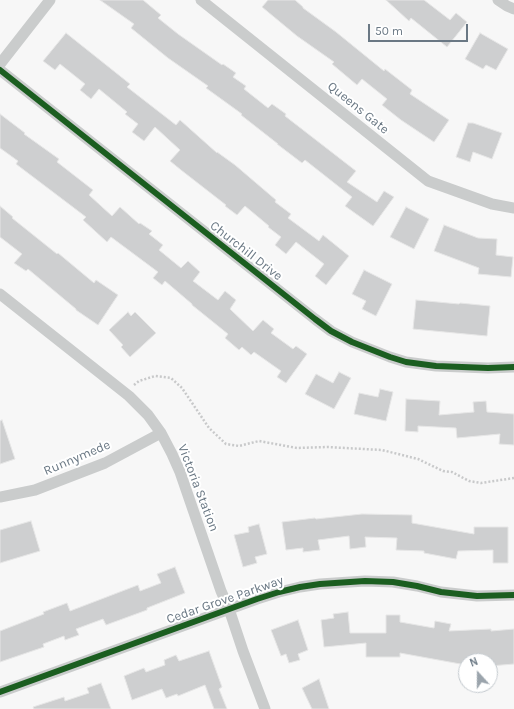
<!DOCTYPE html>
<style>
body{margin:0}
#map{position:relative;width:514px;height:709px;overflow:hidden;background:#f7f7f7;font-family:Karla,sans-serif}
canvas{display:block}
.north{position:absolute;left:458px;top:653px;width:40px;height:40px;box-sizing:border-box;background:#fff;border:1px solid #c3c9ce;border-radius:50%;rotate:339deg;font-size:11px;font-weight:700;line-height:16px;text-align:center;color:#6a7884}
.north::after{content:'';display:block;margin:auto;width:14px;height:18px;background:#9ba4ac;clip-path:polygon(50% 0,100% 100%,50% 72%,0 100%)}
.scale{position:absolute;left:368px;top:24px;width:100px;height:18px;box-sizing:border-box;border:2px solid #6a7884;border-top:0;padding-left:5px;font-size:12px;line-height:14px;white-space:nowrap;color:#6a7884;-webkit-text-stroke:3px #fff;paint-order:stroke}
</style>
<div id="map">
<canvas width="514" height="709"></canvas>
<div class="north">N</div>
<div class="scale">50 m</div>
</div>
<script>
const c = document.querySelector('canvas').getContext('2d');
c.lineJoin = 'round';
function paint(path, color) { c.fillStyle = color; c.fill(path, 'evenodd'); }
const shape = rows => new Path2D(rows.map(r => 'M' + r).join(''));
function trace(path, color, width, dash) { c.strokeStyle = color; c.lineWidth = width; c.lineCap = dash ? 'butt' : 'round'; c.setLineDash(dash || []); c.stroke(path); }
function label(font, color, halo, rows, align = 'center') {
  c.font = font + ' Karla,sans-serif'; c.lineWidth = 4; c.setLineDash([]); c.textBaseline = 'middle'; c.strokeStyle = halo; c.fillStyle = color; for (const [text, x, y, turn = 0] of rows) {
    c.save(); c.translate(x, y); c.rotate((+turn || 0) * Math.PI / 180); c.textAlign = isNaN(turn) ? turn : align; if (halo) c.strokeText(text, 0, 0); c.fillText(text, 0, 0); c.restore();
  }
}
const building = shape([
 [100,0,143,0,161,15,158,18,178,34,222,65,223,64,236,73,233,77,246,86,244,89,268,108,272,104,286,114,285,116,356,171,347,182,377,202,384,191,394,197,373,226,345,206,352,197,305,160,302,163,277,144,278,144,241,115,242,114,206,88,208,86,168,58,131,28,134,24,100,0],
 [268,0,295,0,303,7,303,8,336,32,384,71,385,69,412,90,410,94,449,120,434,142,401,120,382,105,387,99,362,79,357,85,332,64,334,62,297,36,262,7,268,0],
 [386,0,424,0,450,20,456,13,467,22,447,47,411,18,409,21,386,0],
 [66,33,130,84,127,87,176,125,180,120,217,153,217,152,235,165,276,200,275,202,291,214,288,218,319,241,323,235,349,256,326,285,315,276,324,264,296,242,286,254,275,245,281,237,268,227,269,226,245,206,237,215,225,206,226,205,181,170,170,161,180,150,155,127,144,141,132,132,138,124,125,114,127,112,99,89,91,99,80,90,85,84,60,64,55,70,43,61,66,33],
 [480,33,508,49,496,70,486,65,483,69,465,59,480,33],
 [0,114,25,133,24,134,59,159,57,162,93,190,89,195,112,216,120,207,139,224,140,223,152,231,149,234,163,245,159,250,181,268,188,261,200,272,193,281,218,300,225,291,236,300,230,309,253,331,263,320,274,329,271,333,293,349,296,346,307,354,286,383,277,377,281,371,254,352,251,355,242,347,239,350,225,338,228,334,192,305,192,304,165,281,162,285,153,278,158,272,111,237,107,242,83,220,86,217,16,164,18,161,0,148,0,114],
 [468,123,473,123,502,133,492,159,473,152,470,162,456,157,468,123],
 [0,206,13,217,12,218,57,254,58,253,94,283,96,280,118,295,98,325,76,310,76,309,28,269,26,271,14,263,22,254,0,237,0,206],
 [406,207,429,219,414,249,390,237,406,207],
 [444,225,478,238,497,239,496,255,513,257,511,277,478,274,479,268,434,251,444,225],
 [364,270,392,284,376,316,362,309,366,301,352,294,364,270],
 [416,300,459,304,460,303,490,306,487,336,413,329,416,300],
 [128,312,131,316,135,312,156,333,130,357,121,347,123,345,109,330,128,312],
 [339,372,351,378,334,409,305,394,316,374,333,383,339,372],
 [380,389,393,392,386,421,354,414,359,393,378,397,380,389],
 [406,399,440,401,439,415,474,412,473,402,486,401,487,412,514,414,514,445,499,444,500,434,457,438,456,428,418,426,418,432,405,431,406,399],
 [2,420,15,459,0,464,0,421,2,420],
 [362,514,412,515,412,523,474,534,474,527,508,527,508,563,493,563,493,550,458,551,456,559,424,553,424,551,396,550,397,538,365,537,366,547,350,549,349,536,318,540,320,550,303,552,303,548,286,550,282,522,315,518,316,519,362,514],
 [31,521,40,551,0,563,0,530,31,521],
 [259,524,267,554,255,557,257,563,243,567,234,535,249,532,248,527,259,524],
 [175,567,185,593,147,608,147,610,106,625,103,619,76,629,79,635,65,640,64,636,43,644,44,647,0,662,0,631,44,614,43,612,67,603,70,611,138,585,140,591,161,583,157,574,175,567],
 [348,612,350,633,386,633,386,615,400,615,400,622,434,628,435,621,451,624,449,631,491,629,491,631,514,629,514,664,490,666,490,661,466,661,466,665,400,653,400,657,366,657,366,643,324,647,321,620,334,618,333,614,348,612],
 [298,620,308,650,298,654,300,660,289,663,286,654,281,656,271,630,298,620],
 [209,651,222,687,219,689,227,709,214,709,205,685,178,696,177,694,166,698,162,689,132,700,124,676,144,668,146,672,165,665,164,660,176,655,179,661,209,651],
 [319,679,329,709,312,709,302,688,319,679],
 [101,683,111,709,34,709,33,707,64,697,65,701,89,693,87,688,101,683]
]);
paint(building, '#cecfd0');
trace(building, '#e6e6e6', 1);
trace(shape([
 [134,385,139,381,155,376,171,378,182,388,209,428,226,444,239,446,259,441,297,448,327,447,382,450,418,459,443,471,452,472,469,481,481,483,514,478]
]), '#c8c9ca', 2.5, [2, 2]);
trace(shape([
 [201,0,428,181,492,204,514,208],
 [498,0,507,6,514,9],
 [0,64,50,0],
 [0,70,315,319,331,331,352,342,390,357,406,362,436,366,488,368,514,367],
 [0,294,129,396,148,415,161,433,172,454,180,472,221,591,229,609,243,651,265,709],
 [0,497,35,490,105,463,161,433],
 [0,692,257,599,279,592,300,587,320,584,365,581,393,582,417,586,441,592,477,596,514,595]
]), '#cacccc', 11);
trace(shape([
 [0,70,315,319,331,331,352,342,390,357,406,362,436,366,488,368,514,367],
 [0,692,257,599,279,592,300,587,320,584,365,581,393,582,417,586,441,592,477,596,514,595]
]), '#1b5e20', 6);
label('13px', '#6a7884', '#fff', [
 ["Queens Gate",358,108,39],
 ["Churchill Drive",246,251,38],
 ["Runnymede",77,458,-23],
 ["Victoria Station",198,488,69],
 ["Cedar Grove Parkway",225,600,-19]
]);
</script>
